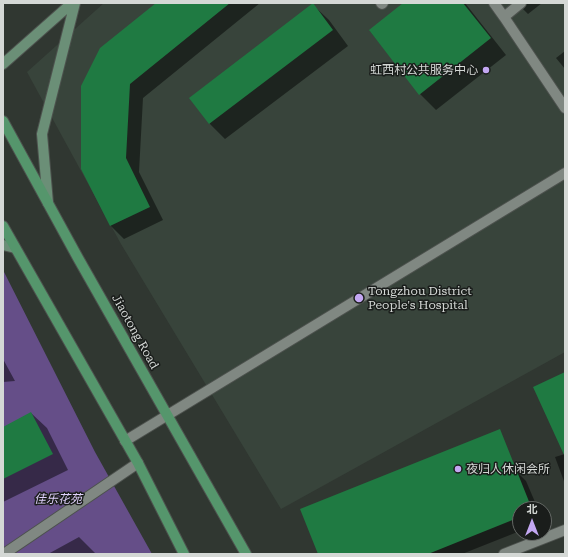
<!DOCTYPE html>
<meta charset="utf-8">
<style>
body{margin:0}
#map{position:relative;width:568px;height:557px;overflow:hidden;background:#303731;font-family:"Roboto Serif","Noto Sans SC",serif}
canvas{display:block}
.frame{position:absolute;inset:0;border:4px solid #d4d8d5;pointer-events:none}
.north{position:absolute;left:512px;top:501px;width:40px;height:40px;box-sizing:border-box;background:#1a1d1b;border:1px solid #646865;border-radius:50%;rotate:0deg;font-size:11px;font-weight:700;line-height:16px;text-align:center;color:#d4d8d5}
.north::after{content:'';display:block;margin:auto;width:14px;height:18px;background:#c3a7f2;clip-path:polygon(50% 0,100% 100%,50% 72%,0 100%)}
</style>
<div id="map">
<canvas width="568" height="557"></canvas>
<div class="frame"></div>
<div class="north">北</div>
</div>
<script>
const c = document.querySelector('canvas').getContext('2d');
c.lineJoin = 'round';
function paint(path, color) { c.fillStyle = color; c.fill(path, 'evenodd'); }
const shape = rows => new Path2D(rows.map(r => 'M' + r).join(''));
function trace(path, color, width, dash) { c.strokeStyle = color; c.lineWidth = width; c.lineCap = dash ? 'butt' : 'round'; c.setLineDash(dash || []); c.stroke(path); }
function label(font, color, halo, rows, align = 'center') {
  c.font = font + ' "Roboto Serif","Noto Sans SC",serif'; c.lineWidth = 3; c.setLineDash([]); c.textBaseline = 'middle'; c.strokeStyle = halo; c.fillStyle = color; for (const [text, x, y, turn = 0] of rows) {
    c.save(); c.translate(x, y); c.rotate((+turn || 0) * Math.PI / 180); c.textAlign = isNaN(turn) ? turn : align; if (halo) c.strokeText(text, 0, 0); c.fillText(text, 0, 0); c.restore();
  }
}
paint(shape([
 [104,3,565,3,565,352,281,509,121,244,27,72]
]), '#38443b');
paint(shape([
 [3,270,95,452,152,554,3,554]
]), '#654e88');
paint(shape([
 [158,3,260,3,143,98,139,172,163,220,124,239,111,226,82,168],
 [405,3,465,3,506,55,436,110,420,94,370,31],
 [517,3,542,3,528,14],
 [313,5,329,20,348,46,225,139,210,124,190,98],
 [565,51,565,69,556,58],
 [3,359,15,381,3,382],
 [31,413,47,428,68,470,3,502,3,428],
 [565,454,565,484,555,457],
 [516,471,526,481,538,509,520,509,520,531,462,554,319,554],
 [79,537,96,554,48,554]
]), '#0007');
paint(shape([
 [156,3,230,3,130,84,126,158,150,207,110,226,81,169,81,86,100,48],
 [313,3,333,30,209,124,189,98],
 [403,3,463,3,491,38,419,95,369,30],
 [565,372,565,457,533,387],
 [31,412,53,454,3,479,3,427],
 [500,429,532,509,520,509,520,517,428,554,318,554,300,509]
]), '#1f7a42');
const service = shape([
 [381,3,382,4,383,3],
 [494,3,504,17],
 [521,3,504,17,565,108],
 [125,441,565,173],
 [4,554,138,463]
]);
const minor = shape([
 [504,554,565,530]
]);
const secondary = shape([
 [3,64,72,3],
 [48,203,42,134,75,3],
 [3,245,15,248]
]);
const primary = shape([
 [3,121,78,258,246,554],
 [3,226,138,463,184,554]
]);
trace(service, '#4d524e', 12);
trace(minor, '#4d524e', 12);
trace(secondary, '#4d524e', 12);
trace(primary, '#4d524e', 12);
trace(service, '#808882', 10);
trace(minor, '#808882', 10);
trace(secondary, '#6b8f77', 10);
trace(primary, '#55966c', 10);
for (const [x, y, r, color] of [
 [486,70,4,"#c3a7f2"],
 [359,298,5,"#c3a7f2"],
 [458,469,4,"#c3a7f2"]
]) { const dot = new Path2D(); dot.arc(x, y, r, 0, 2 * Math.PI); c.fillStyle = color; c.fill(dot); trace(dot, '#1a1d1b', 1.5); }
label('12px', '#d4d8d5', '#1a1d1b', [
 ["虹西村公共服务中心",478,70,"right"],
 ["Tongzhou District",368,291],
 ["People's Hospital",368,305],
 ["夜归人休闲会所",466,469]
], 'left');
label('12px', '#d4d8d5', '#1a1d1b', [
 ["Jiaotong Road",135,332,61]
]);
label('italic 12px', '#dfd0fb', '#1a1d1b', [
 ["佳乐花苑",58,499]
]);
</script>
